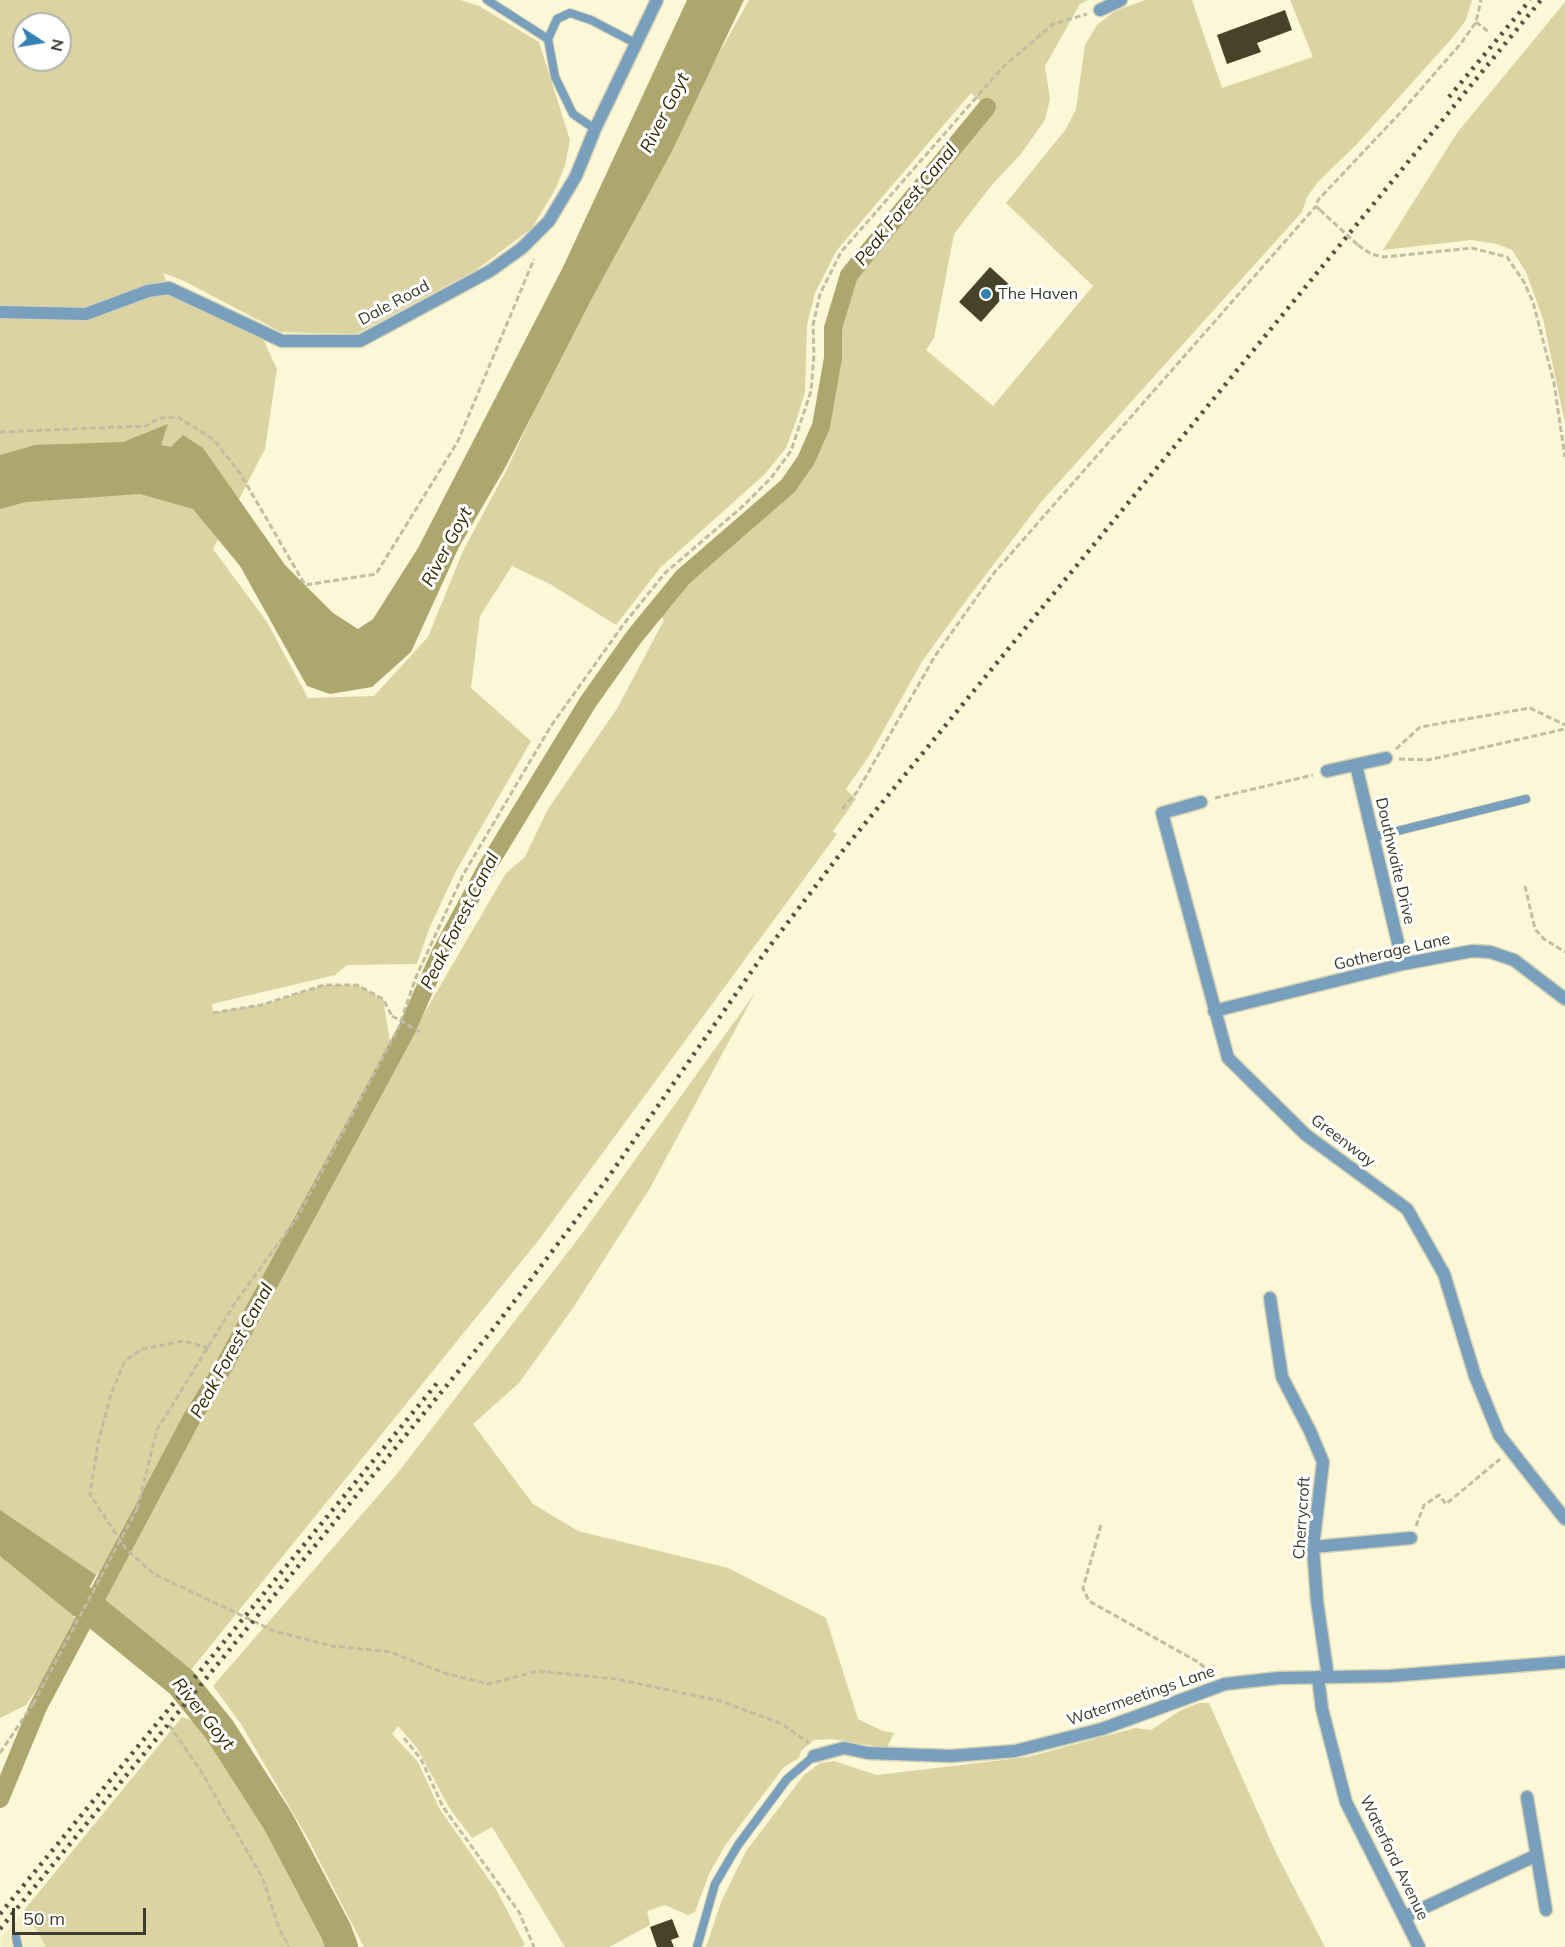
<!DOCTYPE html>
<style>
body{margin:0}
#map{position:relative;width:1565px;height:1947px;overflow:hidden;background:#fbf7d7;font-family:Mulish,sans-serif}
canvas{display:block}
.north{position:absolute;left:12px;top:12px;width:60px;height:60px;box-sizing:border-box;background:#fff;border:2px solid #b1b1ab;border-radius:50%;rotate:102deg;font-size:16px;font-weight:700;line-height:24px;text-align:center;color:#3c3b2e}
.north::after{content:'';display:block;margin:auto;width:21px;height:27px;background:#3381b3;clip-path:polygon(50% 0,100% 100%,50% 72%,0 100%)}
.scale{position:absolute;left:12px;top:1908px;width:134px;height:27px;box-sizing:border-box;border:3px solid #3c3b2e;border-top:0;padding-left:8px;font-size:18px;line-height:21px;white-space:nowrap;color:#3c3b2e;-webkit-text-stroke:4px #fff;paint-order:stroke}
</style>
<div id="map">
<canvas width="1565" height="1947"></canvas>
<div class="north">N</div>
<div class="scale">50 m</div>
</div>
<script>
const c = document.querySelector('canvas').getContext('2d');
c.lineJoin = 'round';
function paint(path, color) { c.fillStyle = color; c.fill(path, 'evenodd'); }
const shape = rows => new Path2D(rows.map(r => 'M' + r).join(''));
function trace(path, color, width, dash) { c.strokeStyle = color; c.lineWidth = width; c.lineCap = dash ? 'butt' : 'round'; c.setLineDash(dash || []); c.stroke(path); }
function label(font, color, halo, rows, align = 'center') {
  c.font = font + ' Mulish,sans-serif'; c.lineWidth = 6; c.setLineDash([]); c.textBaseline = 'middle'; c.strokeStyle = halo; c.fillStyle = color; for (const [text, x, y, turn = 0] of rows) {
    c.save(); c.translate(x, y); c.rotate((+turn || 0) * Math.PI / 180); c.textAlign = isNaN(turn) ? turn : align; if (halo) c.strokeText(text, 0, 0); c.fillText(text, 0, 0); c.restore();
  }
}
paint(shape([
 [25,1909,46,1947,1,1947,0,1939]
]), '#f3eec6');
paint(shape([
 [0,0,460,0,479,6,539,42,570,140,565,165,556,188,532,228,476,270,356,334,281,332,184,281,163,273,169,288,260,332,277,369,265,449,213,549,267,622,308,698,374,696,428,637,463,551,505,473,570,335,657,164,749,0,1089,0,1080,4,1045,66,1050,99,1045,120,1020,155,991,186,954,234,934,338,926,350,993,406,1093,286,1006,203,1066,129,1076,109,1085,45,1097,25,1115,11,1145,0,1192,0,1222,88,1313,57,1290,0,1472,0,1466,20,1454,36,1357,144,1318,182,1307,197,1302,212,1042,501,968,598,923,660,869,756,846,789,856,799,833,831,837,834,538,1241,181,1682,140,1651,92,1608,26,1705,0,1718],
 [24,24,60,24,60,60,24,60],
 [971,93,987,107,849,275,833,328,833,358,821,426,806,460,788,486,683,577,656,611,664,620,618,707,548,809,525,857,506,873,412,1034,407,1029,395,1048,390,1042,383,999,357,985,324,985,261,1005,213,1012,212,1004,335,975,347,965,417,964,429,929,456,871,531,741,471,688,480,616,512,566,550,584,616,625,660,568,765,474,786,448,796,421,805,392,807,325,815,293,837,250],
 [1565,2,1565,423,1543,319,1526,272,1512,250,1497,244,1471,240,1383,250,1457,133],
 [755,993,650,1188,573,1308,519,1383,473,1424,533,1504,578,1531,728,1568,826,1618,858,1719,883,1731,894,1733,887,1748,832,1739,814,1740,801,1751,799,1758,784,1767,726,1844,709,1874,695,1912,688,1915,665,1905,647,1911,650,1925,609,1947,565,1947,492,1827,472,1838,450,1809,417,1748,398,1726,392,1734,418,1762,439,1808,497,1891,525,1945,521,1947,364,1947,308,1839,241,1724,213,1686,396,1475,581,1235],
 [1199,1703,1209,1703,1276,1853,1325,1947,706,1947,721,1902,746,1851,804,1775,820,1763,834,1761,877,1775,1028,1757,1135,1728,1151,1730,1181,1710],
 [182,1717,219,1729,278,1821,329,1916,340,1947,46,1947,25,1909]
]), '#dbd4a2');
paint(shape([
 [687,0,744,0,671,153,592,298,505,468,459,547,411,652,372,687,330,694,307,686,240,566,193,509,140,494,26,502,0,509,0,455,35,445,123,442,168,424,161,445,171,447,183,435,203,448,285,565,333,613,358,629,373,619,418,548,563,267],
 [0,1510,96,1575,74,1616,0,1556]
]), '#aea66f');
paint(shape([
 [98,1572,99,1576,77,1617,73,1618]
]), '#fbf7d7');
trace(shape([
 [0,1799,38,1707,192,1418,224,1366,373,1092,407,1029,440,954,487,867,588,702,634,637,683,577,788,486,806,460,821,426,833,358,833,328,849,275,987,107]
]), '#aea66f', 18);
trace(shape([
 [0,1535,181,1682,219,1729,278,1821,336,1931,342,1947]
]), '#aea66f', 32);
paint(shape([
 [1285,10,1292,30,1257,43,1261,52,1227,64,1217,35],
 [990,267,1012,287,981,322,959,302],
 [672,1919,679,1937,671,1940,674,1947,657,1947,650,1927]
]), '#474329');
const lane = shape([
 [487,0,548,39],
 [595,129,573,114,555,77,548,39,557,19,570,13,591,20,635,43],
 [1373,837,1526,799],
 [16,1937,18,1947],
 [697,1947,715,1884,738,1845,787,1779,814,1756]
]);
const street = shape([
 [1100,10,1121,0],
 [0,312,86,314,148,291,169,288,282,341,360,341,490,271,522,248,549,221,576,176,595,129,657,0],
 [1356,765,1403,964],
 [1327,771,1386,758],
 [1201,802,1162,813,1228,1058,1306,1135,1407,1209,1444,1274,1475,1376,1499,1435,1565,1519],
 [1214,1011,1403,964,1472,951,1490,952,1514,960,1565,999],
 [1270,1298,1282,1377,1310,1431,1323,1462,1313,1547,1317,1601,1328,1677],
 [1313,1547,1411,1538],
 [1318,1677,1322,1709,1346,1802,1419,1947],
 [814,1756,844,1748,868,1753,951,1756,1015,1751,1102,1729,1225,1684,1279,1678,1390,1676,1565,1662],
 [1527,1797,1546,1910],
 [1404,1917,1537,1855]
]);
trace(lane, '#d5d1b5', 10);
trace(street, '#d5d1b5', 15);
trace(shape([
 [1476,22,1489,32],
 [1320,210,1316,206,1318,200,1402,111,1462,42,1476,22,1481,0],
 [1358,245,1371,254,1384,257,1472,248,1507,257,1524,282,1533,302,1554,383,1565,457],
 [0,432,146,426,159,418,178,417,213,439,240,473,305,585,376,574,458,441,534,259],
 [1396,749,1420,727,1530,708,1565,725],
 [1399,759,1428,760,1565,729],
 [1215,798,1313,775],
 [842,809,857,792,935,656,994,573,1316,206],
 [1525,886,1535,929,1544,939,1565,952],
 [213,1013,261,1005,324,985,357,985,383,999,392,1016],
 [209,1348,183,1341,142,1349,125,1361,111,1394,98,1443,90,1495,126,1549,154,1574,274,1631,332,1646,390,1652,447,1674,489,1684,538,1671,616,1679,721,1701,782,1724,809,1743],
 [137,1509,157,1430,235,1303,298,1216,399,1027,416,977,463,875,551,726,623,625,665,573,743,506,771,478,791,451,811,391,814,355,813,325,820,294,841,252,1002,68,1053,24,1087,14],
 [1101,1525,1083,1588,1089,1601,1198,1662,1213,1674],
 [1416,1526,1424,1505,1439,1495,1446,1504,1500,1459],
 [169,1725,201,1771,263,1879,279,1928,289,1947],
 [404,1738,421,1759,443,1807,519,1912,534,1947],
 [0,1753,33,1704]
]), '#c0bda3', 3, [6, 3]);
trace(lane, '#789fbc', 8);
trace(street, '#789fbc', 12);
trace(shape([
 [1449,97,1530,0],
 [0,1914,438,1382],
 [0,1929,494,1328,607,1179,763,955,844,849,1541,0]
]), '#565445', 4.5, [3, 6]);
trace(shape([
 [1320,210,1358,245],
 [392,1016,424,1034],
 [33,1704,137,1509]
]), '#c0bda3', 3, [6, 3]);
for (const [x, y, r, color] of [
 [986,294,6,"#3381b3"]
]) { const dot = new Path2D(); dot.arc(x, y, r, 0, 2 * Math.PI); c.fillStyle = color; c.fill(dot); trace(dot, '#fff', 2); }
label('16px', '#3c3b2e', '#fff', [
 ["The Haven",998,294]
], 'left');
label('16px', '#3c3b2e', '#fff', [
 ["Dale Road",394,303,-28],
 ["Douthwaite Drive",1395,861,77],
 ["Gotherage Lane",1392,952,-13],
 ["Greenway",1343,1141,37],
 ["Cherrycroft",1302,1518,-86],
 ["Watermeetings Lane",1141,1696,-19],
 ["Waterford Avenue",1394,1858,64]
]);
label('italic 18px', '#312b00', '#fff', [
 ["River Goyt",665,113,-63],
 ["Peak Forest Canal",906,205,-51],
 ["River Goyt",447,547,-62],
 ["Peak Forest Canal",460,921,-63],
 ["Peak Forest Canal",232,1351,-61],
 ["River Goyt",203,1714,51]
]);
</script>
